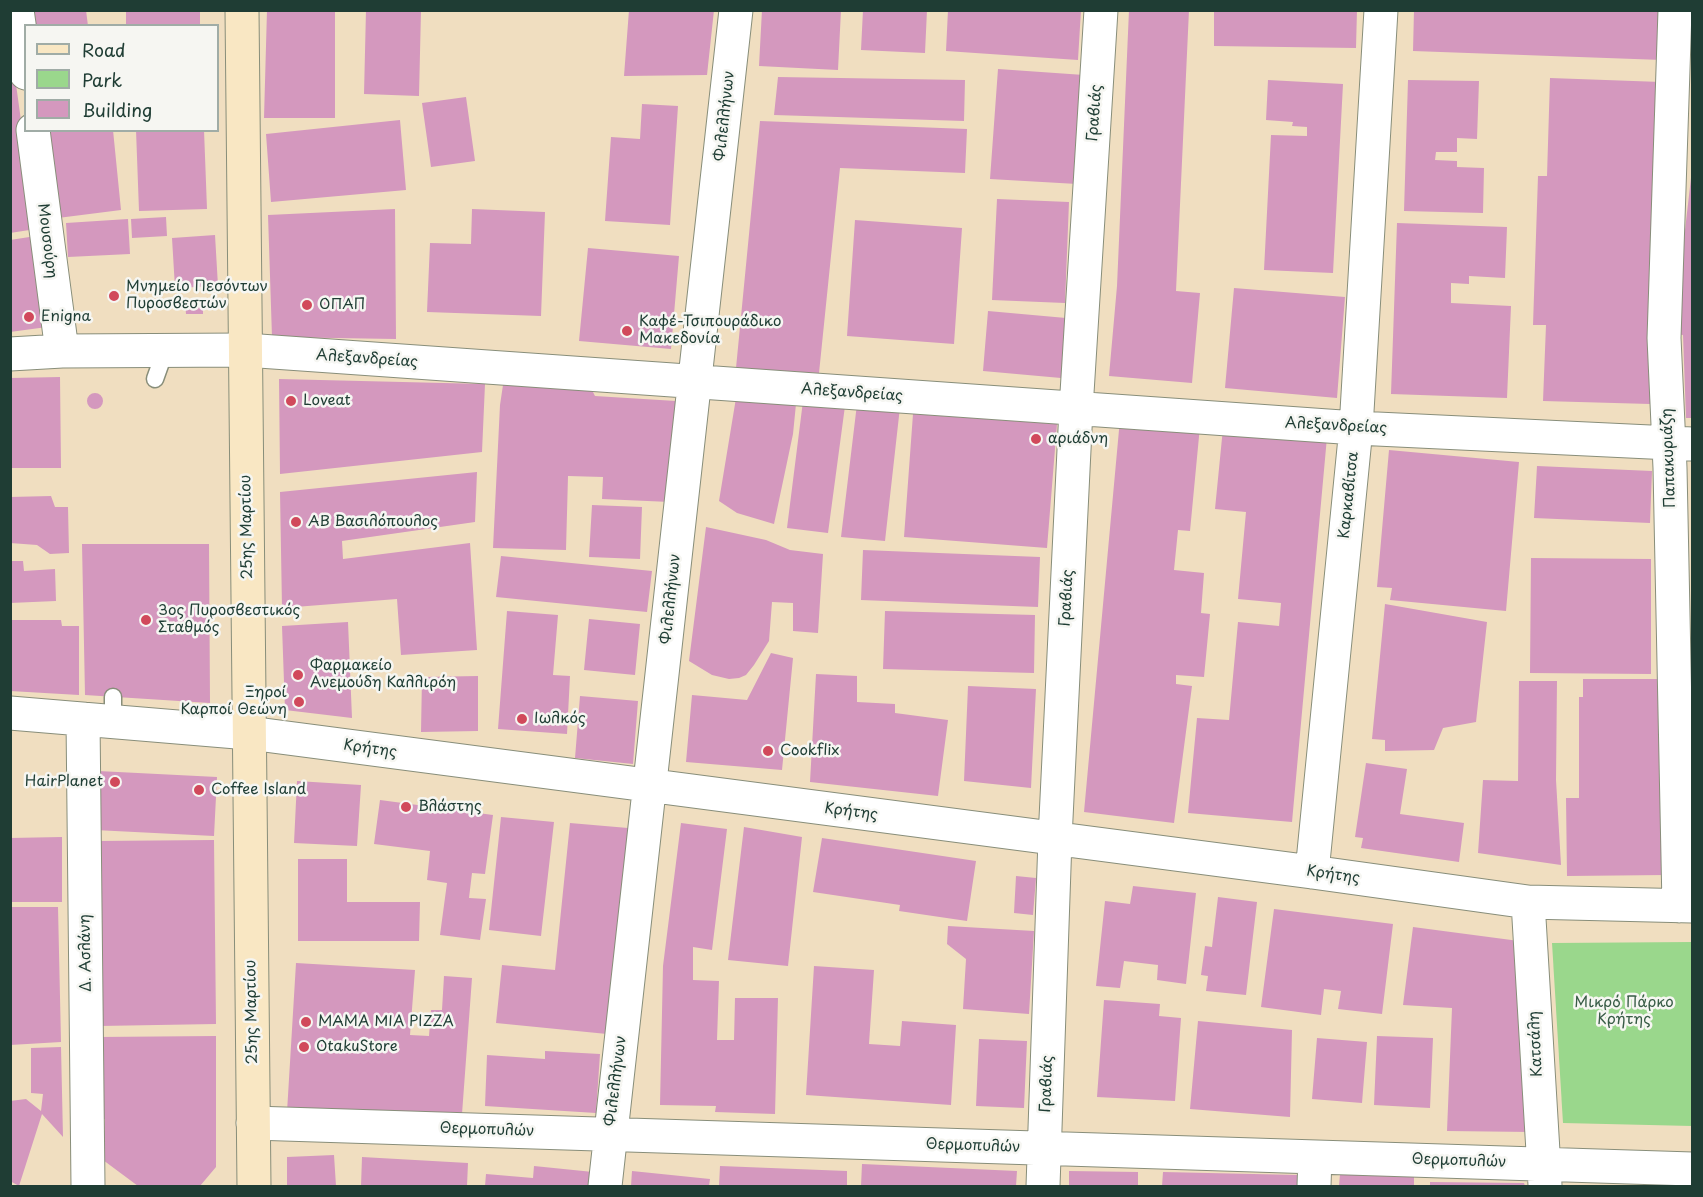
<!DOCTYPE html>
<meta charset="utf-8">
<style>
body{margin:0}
#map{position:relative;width:1703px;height:1197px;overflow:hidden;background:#f0dec0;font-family:"Playpen Sans",sans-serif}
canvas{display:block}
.frame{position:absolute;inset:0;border:12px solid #1f3d34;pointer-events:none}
.legend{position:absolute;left:24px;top:24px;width:195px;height:108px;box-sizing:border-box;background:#f6f6f2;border:2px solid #a0aca6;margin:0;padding:8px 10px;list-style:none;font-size:18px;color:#1f3d34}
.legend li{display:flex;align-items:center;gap:12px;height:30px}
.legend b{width:30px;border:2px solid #a0aca6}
</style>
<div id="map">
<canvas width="1703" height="1197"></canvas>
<div class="frame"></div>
<ul class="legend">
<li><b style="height:8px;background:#f9e7c3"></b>Road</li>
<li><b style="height:16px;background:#9ad78c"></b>Park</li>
<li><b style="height:16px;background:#d498be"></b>Building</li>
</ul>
</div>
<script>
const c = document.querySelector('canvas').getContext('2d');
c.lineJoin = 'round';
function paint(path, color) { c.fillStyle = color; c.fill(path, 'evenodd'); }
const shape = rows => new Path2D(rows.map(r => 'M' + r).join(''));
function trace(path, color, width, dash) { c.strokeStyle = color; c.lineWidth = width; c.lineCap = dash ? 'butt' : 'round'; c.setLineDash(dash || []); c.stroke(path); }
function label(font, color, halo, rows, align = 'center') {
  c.font = font + ' "Playpen Sans",sans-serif'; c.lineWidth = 5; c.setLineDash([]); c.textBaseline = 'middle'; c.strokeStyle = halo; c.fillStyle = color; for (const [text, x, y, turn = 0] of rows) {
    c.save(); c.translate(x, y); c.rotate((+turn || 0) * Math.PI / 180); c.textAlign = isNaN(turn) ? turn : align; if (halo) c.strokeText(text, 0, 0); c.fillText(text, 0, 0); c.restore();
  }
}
paint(shape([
 [1692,942,1692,1126,1563,1123,1552,943]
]), '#9ad78c');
paint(shape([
 [24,10,86,10,88,26,25,26],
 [126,10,200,10,200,26,126,26],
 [267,10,335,10,335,118,264,118],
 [366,10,421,10,419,96,364,94],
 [629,10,714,10,707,75,624,76],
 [762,10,841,10,838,70,759,66],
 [863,10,927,10,925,53,861,50],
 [948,10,1081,10,1078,60,946,51],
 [1129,10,1189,10,1176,291,1200,293,1192,383,1109,376,1117,286],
 [1214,10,1357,10,1356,48,1214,46],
 [1414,10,1664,10,1662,60,1413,51],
 [10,41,36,229,10,233],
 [998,69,1084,75,1077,184,990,179],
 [778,77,965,80,964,121,774,115],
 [1550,78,1661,82,1650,404,1543,401,1546,325,1533,325,1538,176,1547,176],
 [1268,80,1343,84,1333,273,1264,270,1271,135,1307,136,1307,127,1292,126,1293,122,1266,120],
 [1408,80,1479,81,1477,139,1457,138,1457,152,1436,152,1435,160,1457,161,1457,167,1484,168,1483,213,1404,211],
 [466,97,475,161,431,167,422,103],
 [642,104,678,106,670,225,605,221,611,137,640,139],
 [400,120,406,190,271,202,266,134],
 [760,121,967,129,965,173,840,168,819,373,736,368],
 [38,130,113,130,121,210,50,219],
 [136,130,204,130,207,209,139,211],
 [1691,178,1692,178,1692,418,1686,418,1683,335,1673,334],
 [997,199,1069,202,1065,303,992,300],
 [395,209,396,339,272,337,268,215],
 [472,209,545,212,541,316,427,312,430,243,471,244],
 [166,217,167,236,132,238,131,219],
 [128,219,130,254,68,257,66,223],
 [855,220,962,228,954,344,847,336],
 [1397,223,1507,227,1505,278,1469,276,1469,284,1451,283,1451,303,1511,306,1507,398,1391,394],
 [215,235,218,286,175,288,172,238],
 [36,236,47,327,10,332,10,240],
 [588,248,679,256,671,349,579,341],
 [1234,288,1345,297,1337,398,1225,388],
 [185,302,203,302,203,314,186,314],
 [988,311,1066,318,1061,378,983,371],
 [60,377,61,468,10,468,10,378],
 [279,379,485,384,482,452,280,474],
 [503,385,592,390,595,396,676,401,670,502,602,499,603,477,568,476,566,550,493,548,500,405],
 '87 401a8 8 0 1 1 16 0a8 8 0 1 1-16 0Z',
 [736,398,796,404,793,434,774,524,737,513,719,501],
 [803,401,845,406,828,533,787,528],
 [857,404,900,407,885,541,841,537],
 [913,414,1057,424,1047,548,904,537],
 [1120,419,1200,426,1190,531,1178,530,1174,570,1204,573,1201,613,1210,614,1204,677,1176,675,1176,684,1192,686,1174,823,1084,812],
 [1223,428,1327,437,1292,822,1188,813,1197,718,1229,720,1238,622,1279,626,1281,603,1238,599,1246,512,1215,509],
 [1389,450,1519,462,1506,611,1390,600,1392,588,1377,587],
 [1537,466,1652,471,1650,523,1534,518],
 [477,472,475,522,342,541,343,559,470,543,477,650,401,655,397,599,282,608,280,492],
 [51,496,55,507,68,507,69,553,50,554,37,545,10,543,10,497],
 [592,505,642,507,640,559,589,557],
 [706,527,766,540,790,550,823,554,818,633,793,631,793,603,772,602,769,641,754,665,746,675,739,678,729,679,712,675,689,661],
 [82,544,209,544,210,703,85,695],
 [863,550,1040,557,1038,607,861,600],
 [501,556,652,571,647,612,496,597],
 [1531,558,1651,559,1651,674,1530,673],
 [10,561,23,561,24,571,55,569,56,601,10,603],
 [1385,604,1487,622,1476,722,1443,728,1434,750,1385,751,1385,740,1372,739],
 [507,611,558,615,553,675,570,676,567,734,498,729],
 [885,611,1035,615,1034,673,883,669],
 [589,619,640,624,635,675,584,670],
 [10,620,61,620,62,626,79,626,79,695,10,691],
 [348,622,352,718,285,710,282,626],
 [771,653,793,658,782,770,686,762,692,695,747,700],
 [816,674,857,676,857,702,895,704,895,713,948,720,938,796,810,782],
 [478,676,478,731,421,732,422,677],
 [1583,679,1665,679,1666,875,1567,876,1566,798,1579,798,1579,697,1583,697],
 [1519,681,1557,681,1556,780,1561,865,1478,853,1483,780,1518,781],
 [968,686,1036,689,1031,788,964,781],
 [580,696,638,701,633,764,575,758],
 [1366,763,1407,769,1400,814,1464,823,1459,862,1361,848,1363,838,1355,837],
 [98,771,217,777,214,836,95,830],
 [297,781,361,785,357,846,294,843],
 [380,800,493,815,485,874,472,873,469,898,486,899,480,940,440,935,447,883,427,880,430,851,374,844],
 [501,817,554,822,541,936,489,930],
 [570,823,628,828,607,1034,496,1023,502,965,555,970],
 [681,823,727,829,712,950,693,947,693,980,719,981,717,1040,734,1040,735,998,778,998,775,1114,715,1112,716,1106,660,1105,663,966],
 [744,827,802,837,788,966,728,960],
 [62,837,62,902,10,902,10,838],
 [822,838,976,861,967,921,899,911,900,905,813,892],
 [214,840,216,1024,99,1026,97,841],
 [298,859,347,859,347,902,420,902,419,941,298,941],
 [1016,876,1036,878,1033,915,1014,913],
 [1133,886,1196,893,1186,984,1157,980,1158,965,1124,961,1120,988,1096,986,1105,901,1130,904],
 [1218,897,1257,902,1246,995,1206,991,1208,976,1201,975,1205,946,1212,947],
 [10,907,58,907,61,1042,10,1045],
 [1274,909,1393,924,1382,1014,1338,1009,1341,991,1324,989,1321,1015,1261,1007],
 [948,926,1034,931,1029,1014,963,1009,966,959,947,944],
 [1413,927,1519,941,1531,1132,1447,1131,1452,1008,1403,1005],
 [296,963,415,970,410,1035,429,1036,431,1010,442,1010,444,976,472,978,462,1114,287,1112],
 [814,966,874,970,869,1044,900,1046,902,1021,956,1025,951,1105,806,1095],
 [1104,1000,1160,1004,1159,1016,1181,1018,1175,1101,1097,1097],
 [1198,1021,1292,1030,1290,1117,1190,1109],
 [216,1036,216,1167,200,1186,138,1186,103,1160,105,1119,98,1119,97,1037],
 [1377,1036,1433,1038,1430,1108,1374,1105],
 [1317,1038,1367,1042,1362,1103,1312,1099],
 [979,1039,1027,1041,1024,1108,976,1106],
 [61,1047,63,1137,42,1114,19,1186,10,1181,10,1101,26,1099,41,1111,43,1094,31,1093,31,1048],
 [545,1051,600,1054,596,1113,485,1106,487,1055,545,1059],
 [334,1155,336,1186,287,1186,287,1157],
 [362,1157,468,1163,467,1186,361,1186],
 [862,1164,1017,1171,1016,1186,861,1186],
 [534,1166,593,1172,591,1186,485,1186,486,1174,533,1178],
 [720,1166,847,1171,847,1186,719,1186],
 [632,1171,710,1179,709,1186,631,1186],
 [1069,1171,1138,1172,1138,1186,1069,1186],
 [1163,1172,1298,1175,1298,1186,1162,1186],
 [1340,1174,1414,1177,1414,1186,1339,1186],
 [1430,1182,1524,1183,1525,1186,1430,1186]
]), '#d498be');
const lane = shape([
 [155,379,165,351],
 [113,697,113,721]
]);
const street = shape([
 [17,10,26,73],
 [1675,10,1664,338,1670,468,1679,906],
 [33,130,62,351],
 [10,354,62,351,245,350,1356,428,1692,444],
 [10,713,249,733,1312,872,1528,902,1692,906],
 [83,719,88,1186],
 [1312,872,1356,428,1381,10],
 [1528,902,1545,1185],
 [253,1123,1692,1169],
 [605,1186,736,10],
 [1043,1186,1055,839,1076,409,1101,10],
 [1314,1186,1315,1157]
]);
const secondary = shape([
 [242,10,254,1186]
]);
trace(lane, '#888e7a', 19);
trace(street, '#888e7a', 35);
trace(secondary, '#888e7a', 35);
trace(lane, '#fff', 16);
trace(street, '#fff', 33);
trace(secondary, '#f9e7c3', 33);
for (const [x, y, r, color] of [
 [114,296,6,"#d1495b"],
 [307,305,6,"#d1495b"],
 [29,317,6,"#d1495b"],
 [627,331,6,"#d1495b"],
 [291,401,6,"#d1495b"],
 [1036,439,6,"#d1495b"],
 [296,522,6,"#d1495b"],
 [146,620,6,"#d1495b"],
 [298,675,6,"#d1495b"],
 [299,702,6,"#d1495b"],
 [522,719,6,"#d1495b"],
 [768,751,6,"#d1495b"],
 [115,782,6,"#d1495b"],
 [199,790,6,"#d1495b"],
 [406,807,6,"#d1495b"],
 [306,1022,6,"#d1495b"],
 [304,1047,6,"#d1495b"]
]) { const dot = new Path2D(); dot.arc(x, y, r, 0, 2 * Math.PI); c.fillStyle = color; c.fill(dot); trace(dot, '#f6f6f2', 2); }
label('15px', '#1f3d34', '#f6f6f2', [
 ["Γραβιάς",1095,113,-86],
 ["Φιλελλήνων",725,116,-84],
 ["Μουσούρη",47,241,83],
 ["Αλεξανδρείας",367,359,4],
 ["Αλεξανδρείας",852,393,4],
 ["Αλεξανδρείας",1336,426,3],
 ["Παπακυριάζη",1669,458,-92],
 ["Καρκαβίτσα",1349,495,-84],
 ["25ης Μαρτίου",247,527,-91],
 ["Γραβιάς",1067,598,-87],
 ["Φιλελλήνων",671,599,-84],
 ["Κρήτης",370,749,8],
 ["Κρήτης",851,812,7],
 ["Κρήτης",1333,875,8],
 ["Δ. Ασλάνη",86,953,-91],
 ["25ης Μαρτίου",252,1012,-91],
 ["Κατσάλη",1536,1044,-93],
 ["Φιλελλήνων",616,1081,-83],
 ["Γραβιάς",1047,1084,-88],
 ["Θερμοπυλών",487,1130,2],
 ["Θερμοπυλών",973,1146,2],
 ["Θερμοπυλών",1459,1161,2]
]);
label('15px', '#1f3d34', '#f6f6f2', [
 ["Μνημείο Πεσόντων",126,287],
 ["Πυροσβεστών",126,304],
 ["ΟΠΑΠ",319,305],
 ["Enigna",41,317],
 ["Καφέ-Τσιπουράδικο",639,322],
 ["Μακεδονία",639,339],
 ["Loveat",303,401],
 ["αριάδνη",1048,439],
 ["ΑΒ Βασιλόπουλος",308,522],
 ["3ος Πυροσβεστικός",158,611],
 ["Σταθμός",158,628],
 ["Φαρμακείο",310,666],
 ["Ανεμούδη Καλλιρόη",310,683],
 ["Ξηροί",287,693,"right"],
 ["Καρποί Θεώνη",287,710,"right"],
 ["Ιωλκός",534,719],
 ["Cookflix",780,751],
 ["HairPlanet",103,782,"right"],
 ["Coffee Island",211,790],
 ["Βλάστης",418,807],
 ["MAMA MIA PIZZA",318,1022],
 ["OtakuStore",316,1047]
], 'left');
label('15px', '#385c46', '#f6f6f2', [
 ["Μικρό Πάρκο",1624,1003],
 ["Κρήτης",1624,1020]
]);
</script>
